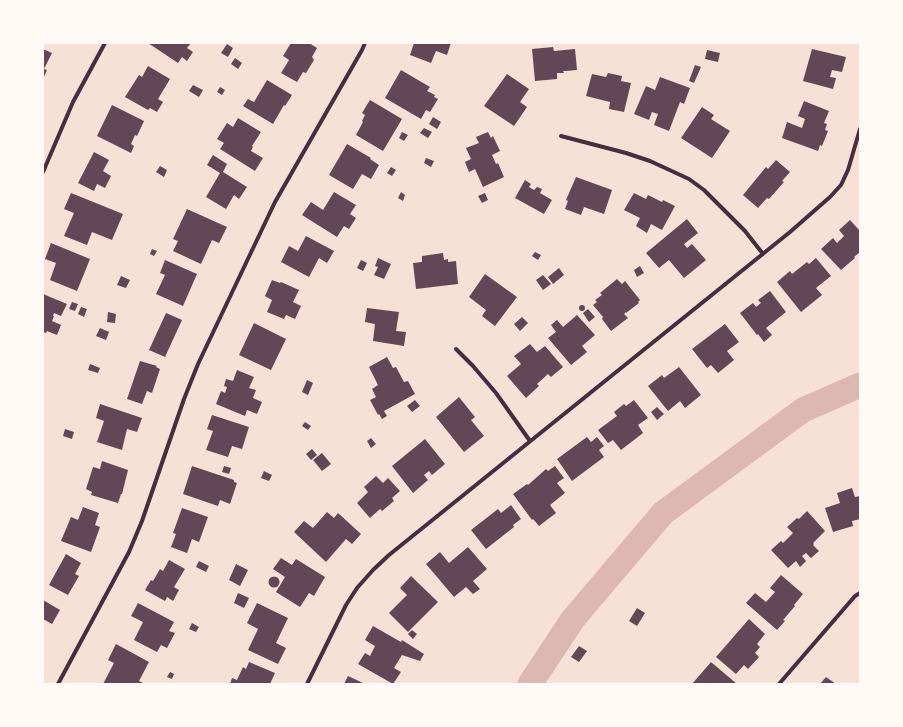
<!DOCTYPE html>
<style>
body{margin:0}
#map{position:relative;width:903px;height:727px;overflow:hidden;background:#f7e1d7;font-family:"Noto Sans",sans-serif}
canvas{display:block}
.frame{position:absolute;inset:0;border:44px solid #fffaf5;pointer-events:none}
</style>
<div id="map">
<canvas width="903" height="727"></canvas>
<div class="frame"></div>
</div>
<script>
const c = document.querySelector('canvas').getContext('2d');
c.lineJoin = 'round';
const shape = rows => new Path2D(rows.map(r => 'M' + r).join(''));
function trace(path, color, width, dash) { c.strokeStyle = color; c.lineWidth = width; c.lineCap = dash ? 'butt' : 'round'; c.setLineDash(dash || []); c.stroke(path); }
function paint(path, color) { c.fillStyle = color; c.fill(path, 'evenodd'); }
trace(shape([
 [530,684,573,619,663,513,803,410,860,385]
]), '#dcb8b0', 25);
paint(shape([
 [148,43,191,43,187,48,193,52,187,61,182,57,178,63],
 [291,43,309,43,317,48,312,57,314,60,306,73,303,72,297,82,281,73,289,60,283,56],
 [414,43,451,43,447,55,436,51,431,63,410,55],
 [227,44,233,48,228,57,221,53],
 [553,47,554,51,575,49,577,70,566,71,563,71,564,73,557,73,557,79,535,81,532,49],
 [43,49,52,53,44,69,47,70,43,79],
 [812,49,846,57,842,72,832,70,830,77,836,78,833,89,803,81],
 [707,50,720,53,718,62,705,59],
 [235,58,242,63,238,69,231,64],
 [695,65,701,67,694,83,689,81],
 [148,66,170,79,158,99,163,102,157,112,150,108,148,110,125,97,139,75,142,77],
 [401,70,430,87,427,91,435,95,434,97,438,99,430,112,426,110,421,119,385,98],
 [608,73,622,76,621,81,631,83,624,112,609,109,610,102,586,96,592,74,606,77],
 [507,74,529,89,520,102,527,107,514,126,484,106],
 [660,77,690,88,684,104,680,102,669,131,654,125,658,114,652,112,649,120,634,114,646,86,655,90],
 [267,80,292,95,285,106,284,105,273,124,243,106,248,99,254,102],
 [193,85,203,90,199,97,189,91],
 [220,87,225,90,222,95,217,92],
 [370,100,402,119,383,151,356,135,363,122,362,121,365,115,362,113],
 [804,101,829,111,824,123,827,124,825,130,828,131,822,146,820,145,818,151,782,138,787,122,802,128,805,119,798,116],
 [112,105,144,121,137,136,135,135,131,144,134,146,131,153,97,136],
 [702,107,714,115,711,119,730,131,712,158,681,138],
 [433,117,441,122,437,129,429,124],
 [238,118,261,132,252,146,253,147,251,151,263,158,255,171,220,149,224,143,217,139,227,123,233,127],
 [424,128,432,132,428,138,420,133],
 [402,132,408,135,404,141,399,138],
 [488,132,491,138,493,136,500,151,492,155,496,164,498,163,504,177,483,187,475,169,469,172,465,162,471,159,466,148,479,143,476,137],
 [347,144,371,158,370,159,379,165,371,179,362,174,353,189,329,175],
 [94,152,109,160,103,171,111,176,105,188,97,184,94,191,78,183],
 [213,155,227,164,223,172,247,187,239,199,234,195,226,209,206,197,220,173,207,165],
 [426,158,434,161,431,167,424,163],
 [776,160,790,172,782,181,784,182,769,199,767,198,758,208,743,195,766,167,768,169],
 [160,166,167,170,164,177,156,172],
 [391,167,396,170,392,176,387,173],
 [576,177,612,190,604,214,584,207,581,215,565,209,568,201,566,200],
 [525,180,531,184,529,187,534,190,537,187,542,189,540,193,552,200,544,214,515,198],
 [334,192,356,205,350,214,356,218,349,229,344,226,337,237,302,215,311,202,323,210],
 [401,192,405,195,403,201,398,198],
 [71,193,123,214,112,240,92,232,87,245,64,236,74,213,64,209],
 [485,193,488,200,482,203,478,196],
 [634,193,646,199,648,195,662,202,663,200,675,206,662,230,651,224,647,233,636,226,640,218,624,210],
 [187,209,227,227,219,243,212,240,201,264,173,251,178,241,173,239],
 [687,219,698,233,684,244,687,248,692,244,706,260,684,278,669,260,659,268,646,253],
 [850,220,860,231,860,252,854,257,855,258,841,270,821,249,833,238,837,243,844,236,839,230],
 [306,236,334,251,327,263,319,258,309,277,281,262,289,246,298,251],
 [51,243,90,259,77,291,50,280,56,263,45,259],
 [152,249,157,251,154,256,150,254],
 [535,252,541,255,538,260,532,256],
 [443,253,444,260,448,259,448,262,456,261,458,284,416,289,413,263,422,262,422,256],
 [378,258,391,264,384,279,374,275,378,267,375,266],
 [816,258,831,276,816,288,822,295,801,312,777,282,790,271,792,274,807,262,809,264],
 [165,260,197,274,183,306,156,294,165,275,160,273],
 [361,260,367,263,363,271,357,268],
 [640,266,644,273,637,277,634,270],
 [559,268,564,275,553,284,548,277],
 [485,274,517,297,495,326,482,316,486,310,469,297],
 [543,275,551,284,543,290,536,280],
 [121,276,130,280,126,288,117,285],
 [617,279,622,284,625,281,640,300,638,302,639,303,626,313,626,312,624,314,628,318,611,331,602,319,603,317,593,305,597,302,595,300,602,295,600,293],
 [272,280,280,283,281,282,299,290,293,302,301,306,295,319,286,315,284,319,267,312,272,300,265,296],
 [770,291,786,312,766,328,772,335,764,342,758,334,757,335,740,313,753,303,756,307,761,303,758,300],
 [43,294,67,304,61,316,54,313,53,316,54,316,52,321,61,325,57,335,47,331,46,333,43,332],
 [72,302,78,304,75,311,69,309],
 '579 308a3 3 0 1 1 6 0a3 3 0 1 1-6 0Z',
 [81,307,87,309,84,317,78,314],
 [367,308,399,312,396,331,406,332,404,346,373,341,375,324,365,322],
 [588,309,595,317,589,322,583,313],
 [108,312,116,314,115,323,107,322],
 [166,313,182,320,165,357,149,350],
 [577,315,595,335,582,346,587,352,571,365,548,338,556,332,551,325,557,320,563,327],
 [522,317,528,323,520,331,514,324],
 [254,323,286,339,271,370,239,355],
 [725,324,739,342,727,351,734,360,718,373,711,365,707,368,692,349],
 [100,328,109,332,106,340,96,336],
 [530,344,537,352,545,346,563,367,551,377,548,374,537,384,539,386,526,398,507,376,521,364,514,356],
 [387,357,393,368,396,367,404,382,408,381,415,394,384,411,387,416,382,419,379,414,378,415,370,400,376,397,372,389,378,385,369,367],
 [140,361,157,366,156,367,160,369,152,393,147,391,142,404,127,399],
 [90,364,100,368,98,373,88,370],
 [679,367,701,395,685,408,680,401,668,411,648,386,662,375,664,378],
 [237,370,254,377,249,388,256,390,253,398,262,402,257,414,247,410,245,416,216,404,221,391,225,393,227,387,224,386,226,379,233,381],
 [307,380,313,383,308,395,302,392],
 [459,397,475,417,471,420,484,436,464,452,436,417],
 [415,400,420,406,412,412,407,406],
 [634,400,648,418,638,425,643,433,621,450,613,440,608,443,598,430,617,416,614,412,624,404,626,406],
 [100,404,142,418,137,432,127,429,122,450,97,442,104,421,96,418],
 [657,407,664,414,657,420,651,412],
 [212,415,249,427,242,449,232,446,228,457,206,450,213,431,207,429],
 [305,422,311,426,308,430,302,426],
 [65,429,74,432,72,439,63,436],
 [587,437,591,442,597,437,604,446,599,450,604,457,572,481,557,459],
 [371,438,376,444,371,448,367,441],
 [425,439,445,464,432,475,429,471,424,475,428,480,413,493,392,466],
 [312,449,317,455,311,460,306,454],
 [322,453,331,464,322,471,313,460],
 [102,461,128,470,122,494,121,494,118,503,91,495,92,492,86,489,93,467,100,469],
 [192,466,234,480,234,482,237,483,230,504,220,500,218,506,183,494],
 [224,466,231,468,229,474,222,472],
 [555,466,564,478,557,483,565,493,550,505,556,513,539,526,533,519,532,520,513,494,527,484,528,485,546,469,548,471],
 [264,471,272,475,269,481,261,478],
 [376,476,383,483,388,478,400,491,392,498,394,501,382,511,380,509,370,518,357,503,368,492,364,487],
 [852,488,855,497,860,496,860,519,852,521,853,526,833,532,825,508,840,503,837,493],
 [511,505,521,519,513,525,514,527,486,549,471,530,498,509,501,513],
 [83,507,99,513,95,525,100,527,91,552,61,541,71,517,78,520],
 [182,508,208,517,199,542,192,539,187,553,171,547,176,534,173,533],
 [807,511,825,531,813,543,814,544,813,545,819,551,811,558,806,553,802,556,806,561,800,567,796,561,788,568,771,550,781,541,783,543,793,533,787,527,797,518,799,519],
 [327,512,334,518,338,513,361,534,352,544,346,539,326,562,294,532,304,521,313,528],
 [468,547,487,569,473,581,480,589,473,594,466,587,454,597,426,564,440,552,449,563],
 [66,554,81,563,75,574,79,576,68,595,49,585],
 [281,558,292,565,296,559,325,577,314,596,309,593,300,607,276,592,285,577,273,569],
 [169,560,185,569,174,587,179,590,173,601,167,597,165,601,145,590,151,580,153,581,160,569,163,571],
 [199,561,209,566,206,572,196,567],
 [236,564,248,570,240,586,229,580],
 [781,575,803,594,794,605,795,606,783,620,785,621,777,630,746,603,755,593,766,602,775,592,770,588],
 [411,576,438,602,408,632,389,613,407,595,400,588],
 '268.5 582a5.5 5.5 0 1 1 11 0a5.5 5.5 0 1 1-11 0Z',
 [238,593,249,598,244,608,234,603],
 [43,600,60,610,52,624,43,619],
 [138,603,174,622,169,631,175,633,167,648,161,645,157,652,134,640,143,622,131,616],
 [257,603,288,618,276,643,286,648,278,664,248,650,258,629,247,623],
 [637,608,645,613,637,626,629,621],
 [749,619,765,634,757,644,760,647,755,653,759,657,748,669,744,665,736,674,716,657],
 [192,623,199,627,196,632,189,629],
 [373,626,401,642,402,640,424,654,420,661,402,655,394,668,401,672,393,684,358,664,365,653,370,656,375,646,365,640],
 [412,630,417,634,413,639,408,634],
 [116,644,149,662,139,681,145,684,103,684,114,663,108,660],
 [579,646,587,651,579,662,571,657],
 [249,662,275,673,270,684,230,684,232,678,237,680,243,667,246,669],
 [711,662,737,684,692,684],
 [170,672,174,674,172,679,167,677],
 [348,676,365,684,344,684],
 [826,677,836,684,820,684]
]), '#644757');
trace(shape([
 [561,136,626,153,650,161,689,179,704,190,745,231,763,254],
 [43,172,73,102,105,43],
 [456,349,473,366,496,393,530,441],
 [58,684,129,552,142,521,184,399,198,364,275,202,362,50,365,43],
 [307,684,346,605,357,588,373,570,389,555,790,232,830,197,841,185,848,170,860,129],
 [779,684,855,596,860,593]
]), '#4a2c40', 4);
</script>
